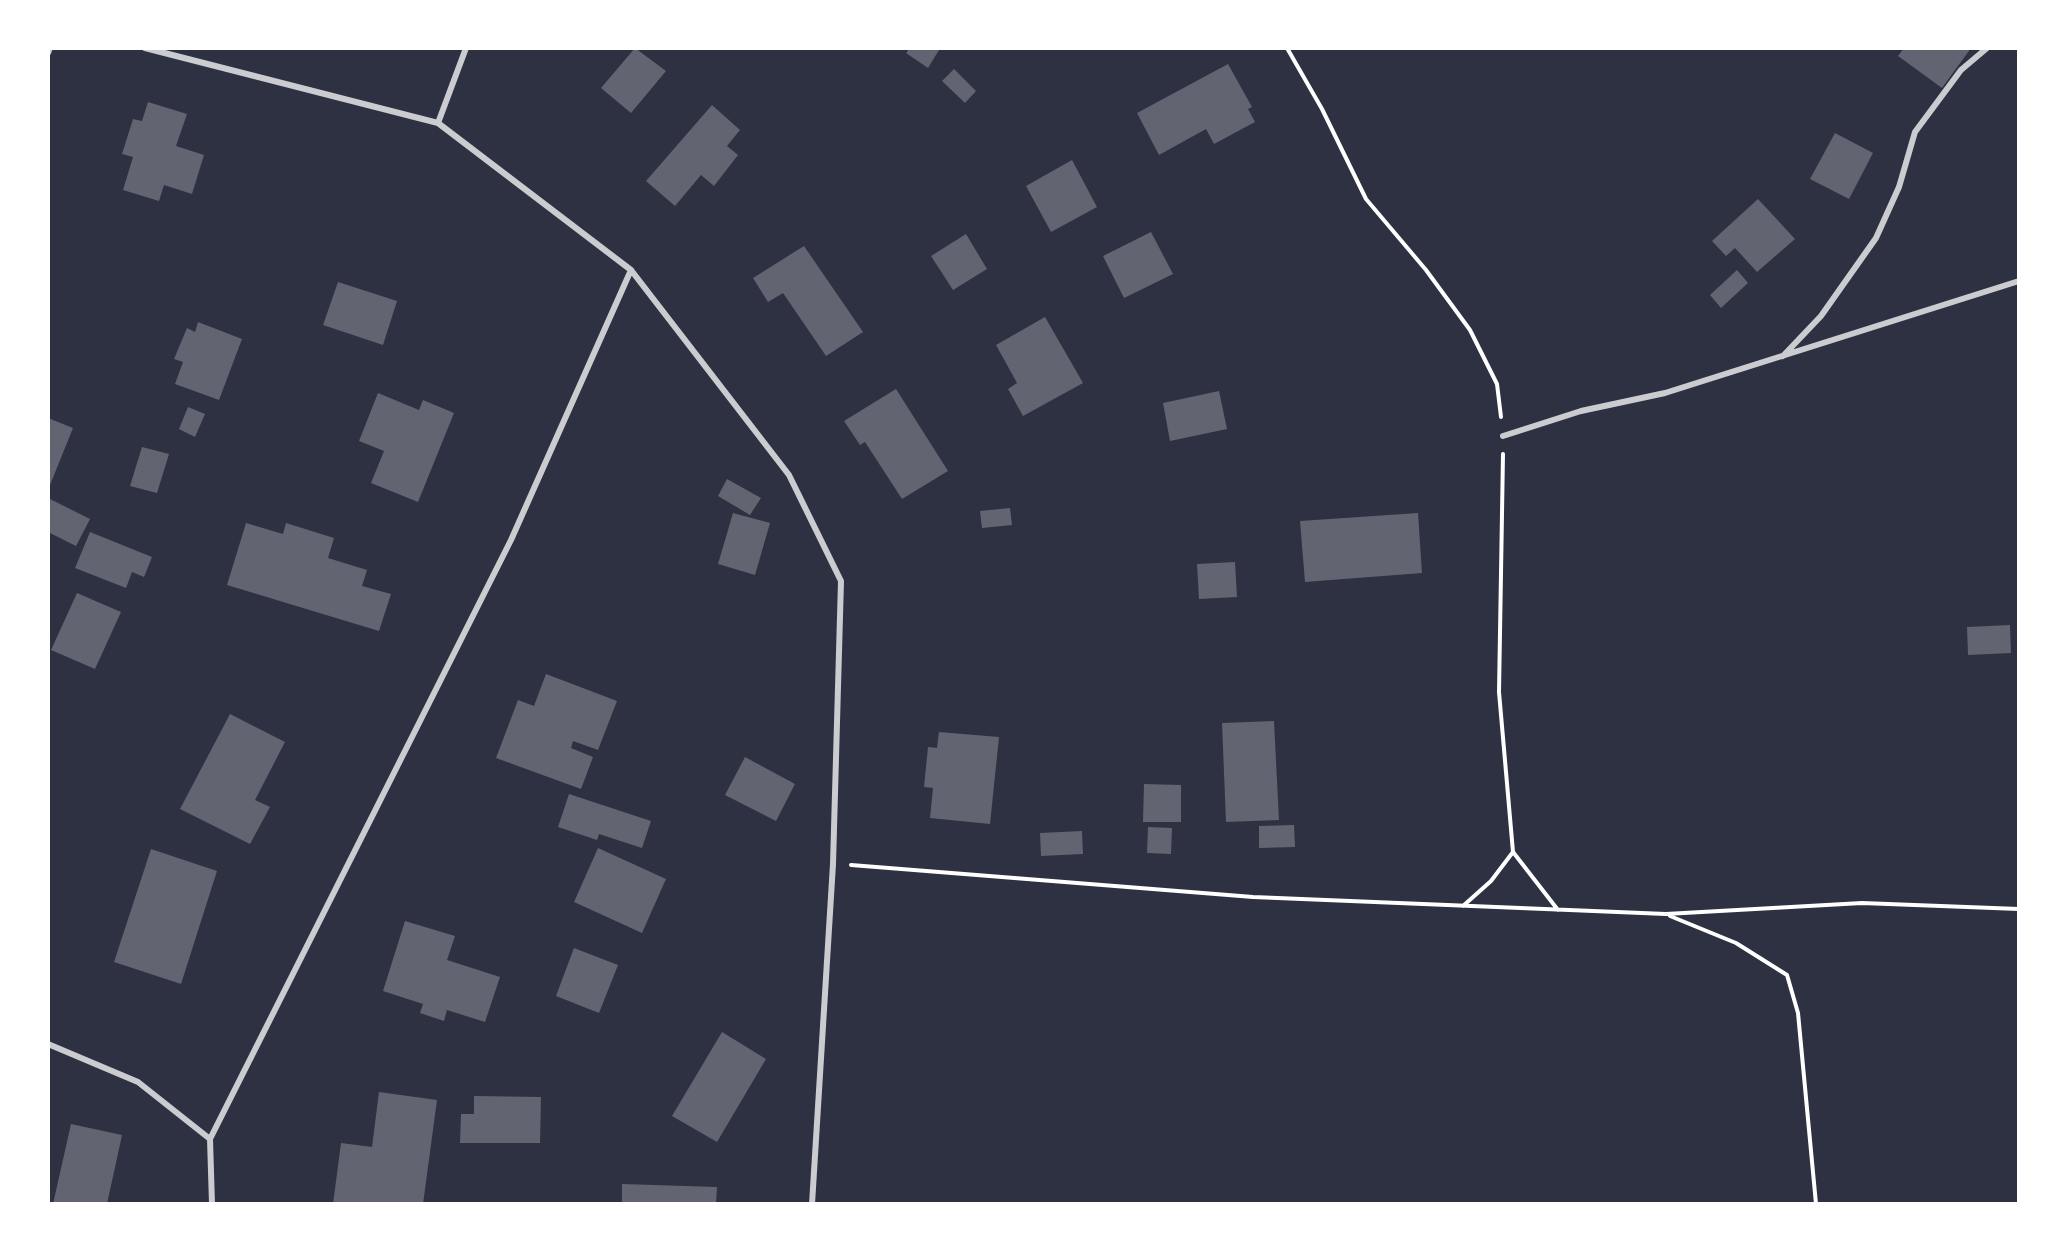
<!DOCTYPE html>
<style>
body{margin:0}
#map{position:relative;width:2067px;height:1252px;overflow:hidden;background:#2d3142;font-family:"Libre Baskerville",serif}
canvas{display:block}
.frame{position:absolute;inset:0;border:50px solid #fff;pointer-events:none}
</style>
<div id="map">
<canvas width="2067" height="1252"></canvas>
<div class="frame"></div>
</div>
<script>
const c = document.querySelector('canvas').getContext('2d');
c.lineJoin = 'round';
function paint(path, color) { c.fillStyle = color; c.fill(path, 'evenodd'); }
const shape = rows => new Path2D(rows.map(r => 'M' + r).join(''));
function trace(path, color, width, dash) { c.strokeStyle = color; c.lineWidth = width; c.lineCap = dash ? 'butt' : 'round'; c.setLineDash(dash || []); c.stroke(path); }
paint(shape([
 [635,48,666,71,631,113,601,88],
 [910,48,936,48,939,50,928,68,906,53],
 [1904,48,1971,48,1942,88,1898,56],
 [1228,64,1252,107,1248,109,1255,122,1214,144,1206,129,1159,155,1137,113],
 [954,69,976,91,965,103,942,81],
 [148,102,187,114,176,146,204,155,192,194,164,185,159,201,123,190,133,157,122,154,133,119,142,121],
 [712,105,740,130,727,146,738,155,714,186,701,175,675,206,646,181],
 [1835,133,1873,153,1849,199,1810,179],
 [1072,160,1097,207,1051,232,1026,186],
 [1758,199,1795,239,1757,272,1735,248,1726,256,1712,241],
 [1151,232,1173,274,1124,298,1103,256],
 [966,234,987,269,953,290,931,256],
 [804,246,863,332,826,356,783,293,768,302,753,278],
 [1737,270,1748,283,1721,308,1710,295],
 [338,282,397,301,383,345,323,325],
 [1045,317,1083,383,1023,416,1008,389,1017,383,996,345],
 [198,322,242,339,219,400,175,384,183,362,174,359,187,328,195,332],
 [896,389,948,471,902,499,865,442,860,445,844,421],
 [1219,391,1227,429,1170,441,1163,403],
 [378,393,419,410,423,400,454,413,418,502,371,483,384,451,359,441],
 [188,407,205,414,195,437,179,429],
 [48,418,73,428,50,485,48,484],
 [142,447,169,454,157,493,130,486],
 [727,479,761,498,750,515,718,496],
 [48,498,90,519,76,546,48,532],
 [1010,508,1012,525,982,528,980,511],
 [733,513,770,523,755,575,718,564],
 [1418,513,1422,573,1305,582,1300,521],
 [246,523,283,534,286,523,334,538,328,558,367,570,362,586,391,594,379,631,227,585],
 [90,532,152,557,144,577,132,572,126,588,75,568],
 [1235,562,1237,597,1199,599,1197,564],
 [77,593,121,612,95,669,51,650],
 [2010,625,2011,653,1968,655,1967,627],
 [546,674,617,701,598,750,573,741,571,748,593,757,581,789,496,758,518,700,534,706],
 [230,714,285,742,255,800,270,807,250,844,180,809],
 [1274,721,1279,820,1226,822,1222,723],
 [939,732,999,737,990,824,930,818,933,788,924,787,928,747,937,748],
 [745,757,795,784,776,821,725,795],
 [1144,784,1181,785,1181,822,1143,822],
 [569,794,651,821,642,848,599,834,597,840,558,827],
 [1294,825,1295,847,1259,848,1259,826],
 [1148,827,1172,828,1171,854,1147,853],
 [1082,831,1083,854,1041,856,1040,833],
 [598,848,666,879,642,933,574,902],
 [151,849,217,871,181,984,114,962],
 [405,921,455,936,447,960,500,977,485,1022,447,1010,444,1021,420,1013,423,1004,383,991],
 [574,948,618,965,599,1013,556,996],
 [722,1032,766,1059,717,1142,672,1116],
 [379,1092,437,1100,423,1204,333,1204,341,1143,372,1147],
 [474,1096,541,1097,540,1143,460,1143,461,1114,474,1114],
 [71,1124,122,1135,107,1204,53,1204],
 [622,1184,717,1187,716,1204,622,1204]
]), '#626471');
trace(shape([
 [1287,48,1322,109,1366,199,1426,270,1470,330,1497,384,1501,417],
 [1503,454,1499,692,1513,852,1558,910],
 [851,865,1253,897,1666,914,1862,903,2019,909],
 [1463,906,1491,881,1513,852],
 [1670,916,1736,943,1787,975,1798,1013,1816,1204]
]), '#fff', 4);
trace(shape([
 [145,48,438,123,631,270,789,475,841,581,833,864,812,1204],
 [48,53,50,48],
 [438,123,466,48],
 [1783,356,1821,316,1876,238,1899,187,1915,132,1961,70,1987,48],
 [1503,436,1581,411,1665,393,2019,281],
 [48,1044,138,1082,210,1139,212,1204],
 [210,1139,511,540,631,270]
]), '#caccd0', 6);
</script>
